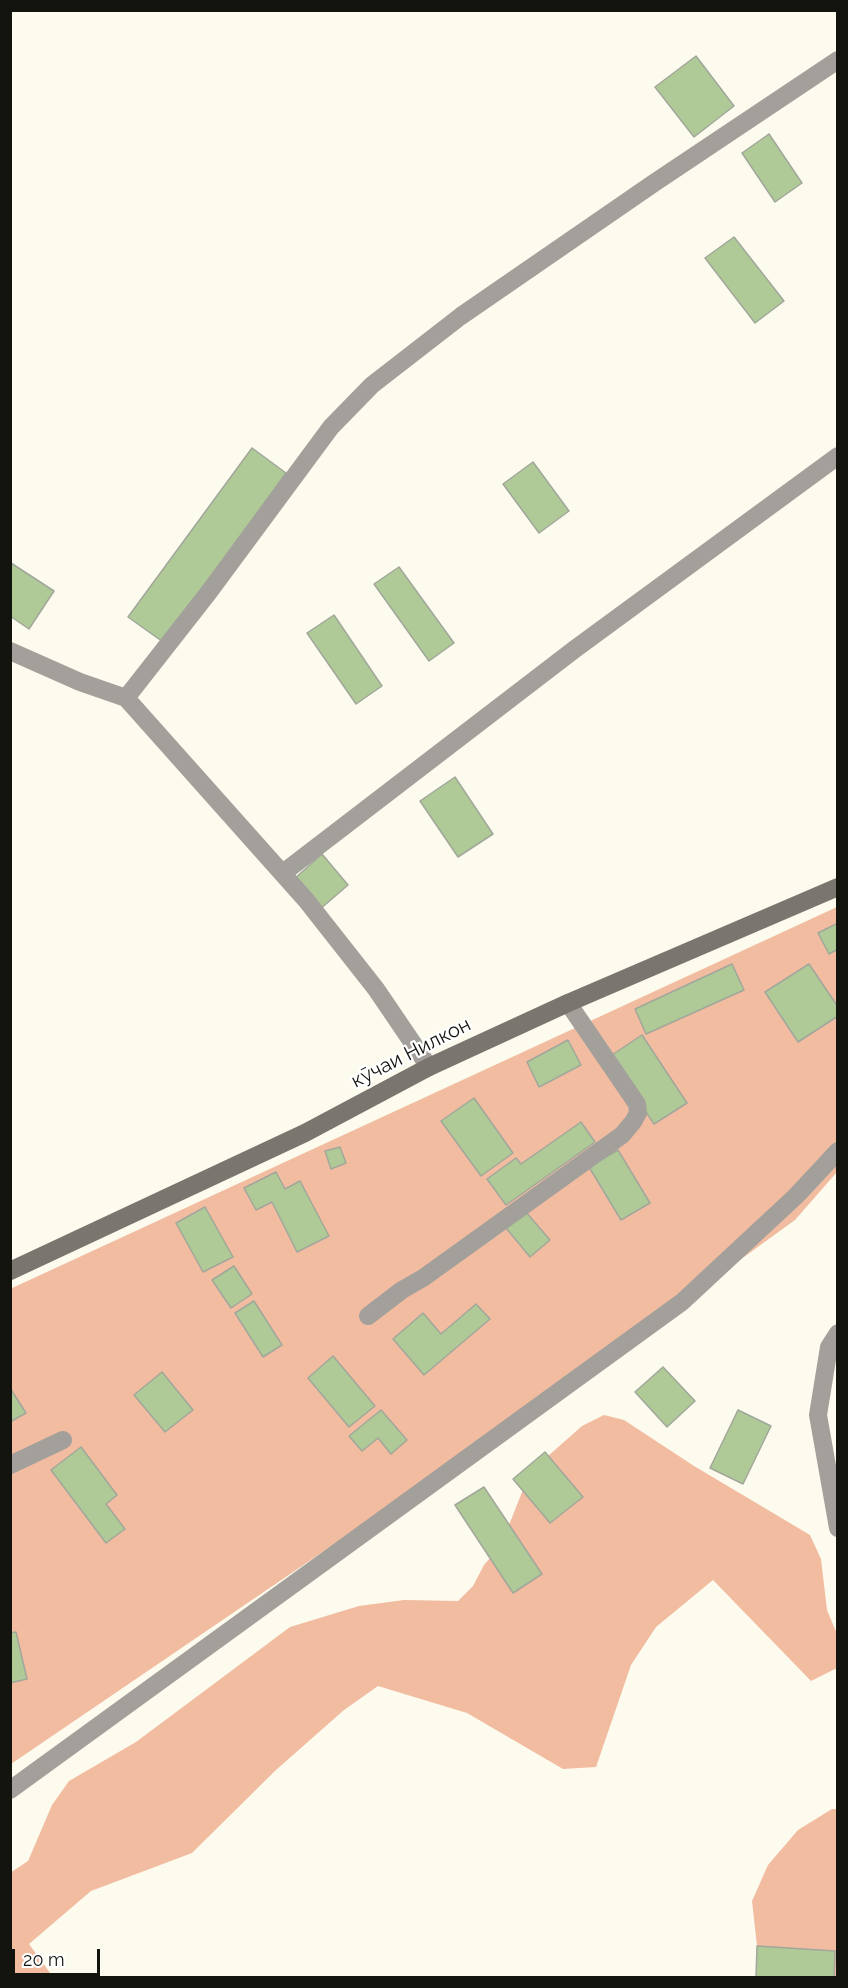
<!DOCTYPE html>
<meta charset="utf-8">
<style>
body{margin:0}
#map{position:relative;width:848px;height:1988px;overflow:hidden;background:#fcfbee;font-family:Raleway,sans-serif}
canvas{display:block}
.frame{position:absolute;inset:0;border:12px solid #14140f;pointer-events:none}
.scale{position:absolute;left:12px;top:1949px;width:88px;height:27px;box-sizing:border-box;border:3px solid #14140f;border-top:0;padding-left:8px;font-size:18px;line-height:21px;white-space:nowrap;color:#14140f;-webkit-text-stroke:4px #fff;paint-order:stroke}
</style>
<div id="map">
<canvas width="848" height="1988"></canvas>
<div class="frame"></div>
<div class="scale">20 m</div>
</div>
<script>
const c = document.querySelector('canvas').getContext('2d');
c.lineJoin = 'round';
function paint(path, color) { c.fillStyle = color; c.fill(path, 'evenodd'); }
const shape = rows => new Path2D(rows.map(r => 'M' + r).join(''));
function trace(path, color, width, dash) { c.strokeStyle = color; c.lineWidth = width; c.lineCap = dash ? 'butt' : 'round'; c.setLineDash(dash || []); c.stroke(path); }
function label(font, color, halo, rows, align = 'center') {
  c.font = font + ' Raleway,sans-serif'; c.lineWidth = 4.5; c.setLineDash([]); c.textBaseline = 'middle'; c.strokeStyle = halo; c.fillStyle = color; for (const [text, x, y, turn = 0] of rows) {
    c.save(); c.translate(x, y); c.rotate((+turn || 0) * Math.PI / 180); c.textAlign = isNaN(turn) ? turn : align; if (halo) c.strokeText(text, 0, 0); c.fillText(text, 0, 0); c.restore();
  }
}
paint(shape([
 [837,907,837,1172,795,1220,562,1389,11,1764,10,1289],
 [604,1415,624,1420,694,1466,810,1535,821,1559,827,1610,837,1634,837,1668,811,1681,713,1580,656,1627,631,1665,596,1767,563,1769,467,1713,378,1686,344,1710,276,1770,192,1853,91,1891,29,1944,53,1977,11,1977,10,1873,28,1861,52,1805,69,1781,136,1742,290,1627,359,1606,404,1600,458,1601,473,1586,484,1565,501,1545,530,1472,582,1426],
 [832,1809,837,1809,837,1977,776,1977,757,1946,752,1901,768,1865,798,1830]
]), '#f2bca1');
const building = shape([
 [696,56,734,106,694,137,655,87,696,56],
 [769,134,802,183,775,202,742,153,769,134],
 [734,237,784,301,755,323,705,258,734,237],
 [252,448,286,473,163,642,128,617,252,448],
 [533,462,569,511,539,533,503,484,533,462],
 [11,563,54,591,29,629,10,616,11,563],
 [399,567,454,643,429,661,374,584,399,567],
 [334,615,382,686,356,704,307,633,334,615],
 [455,777,493,834,458,857,420,801,455,777],
 [322,854,348,885,319,910,293,880,322,854],
 [838,923,838,949,829,954,818,933,838,923],
 [732,964,744,990,646,1034,635,1009,732,964],
 [809,964,838,1007,838,1016,798,1042,765,992,809,964],
 [642,1035,687,1103,654,1124,609,1057,642,1035],
 [568,1040,581,1065,539,1087,527,1062,568,1040],
 [474,1098,513,1153,481,1176,441,1121,474,1098],
 [581,1122,595,1142,506,1205,487,1179,516,1158,521,1164,581,1122],
 [340,1147,346,1163,331,1169,325,1151,340,1147],
 [618,1150,650,1203,621,1220,589,1167,618,1150],
 [276,1172,285,1189,300,1181,329,1236,297,1252,272,1202,256,1210,244,1188,276,1172],
 [205,1207,233,1257,203,1272,176,1223,205,1207],
 [525,1211,550,1240,530,1257,506,1228,525,1211],
 [234,1266,252,1294,231,1308,212,1280,234,1266],
 [254,1301,282,1345,263,1357,235,1313,254,1301],
 [476,1304,490,1319,424,1375,393,1339,423,1313,441,1334,476,1304],
 [333,1356,375,1406,349,1427,308,1378,333,1356],
 [663,1367,695,1401,667,1427,635,1392,663,1367],
 [162,1372,193,1410,165,1432,134,1395,162,1372],
 [10,1388,26,1413,10,1422,10,1388],
 [381,1410,407,1440,391,1454,378,1438,362,1451,349,1436,381,1410],
 [738,1410,771,1426,743,1484,710,1468,738,1410],
 [81,1447,117,1495,106,1504,125,1529,106,1543,51,1470,81,1447],
 [545,1452,583,1497,550,1523,513,1479,545,1452],
 [484,1487,542,1574,513,1593,455,1505,484,1487],
 [16,1632,27,1679,10,1683,10,1633,16,1632],
 [757,1946,835,1951,834,1978,756,1978,757,1946]
]);
paint(building, '#b0ca97');
trace(building, '#a1a79b', 1.5);
trace(shape([
 [10,651,80,682,126,698,306,900,376,989,429,1067],
 [126,698,209,592,331,427,372,385,461,316,654,183,838,60],
 [283,873,575,649,838,456],
 [368,1316,402,1290,423,1278,622,1135,633,1122,638,1113,637,1104,568,1003],
 [838,1333,829,1347,818,1415,838,1528],
 [10,1465,63,1440]
]), '#a3a09b', 18);
trace(shape([
 [10,1790,682,1302,796,1196,838,1151]
]), '#a3a09b', 18);
trace(shape([
 [10,1271,305,1133,429,1067,568,1003,838,887]
]), '#7a756e', 18);
label('20px', '#14140f', '#fff', [
 ["кӯчаи Нилкон",411,1053,-27]
]);
</script>
